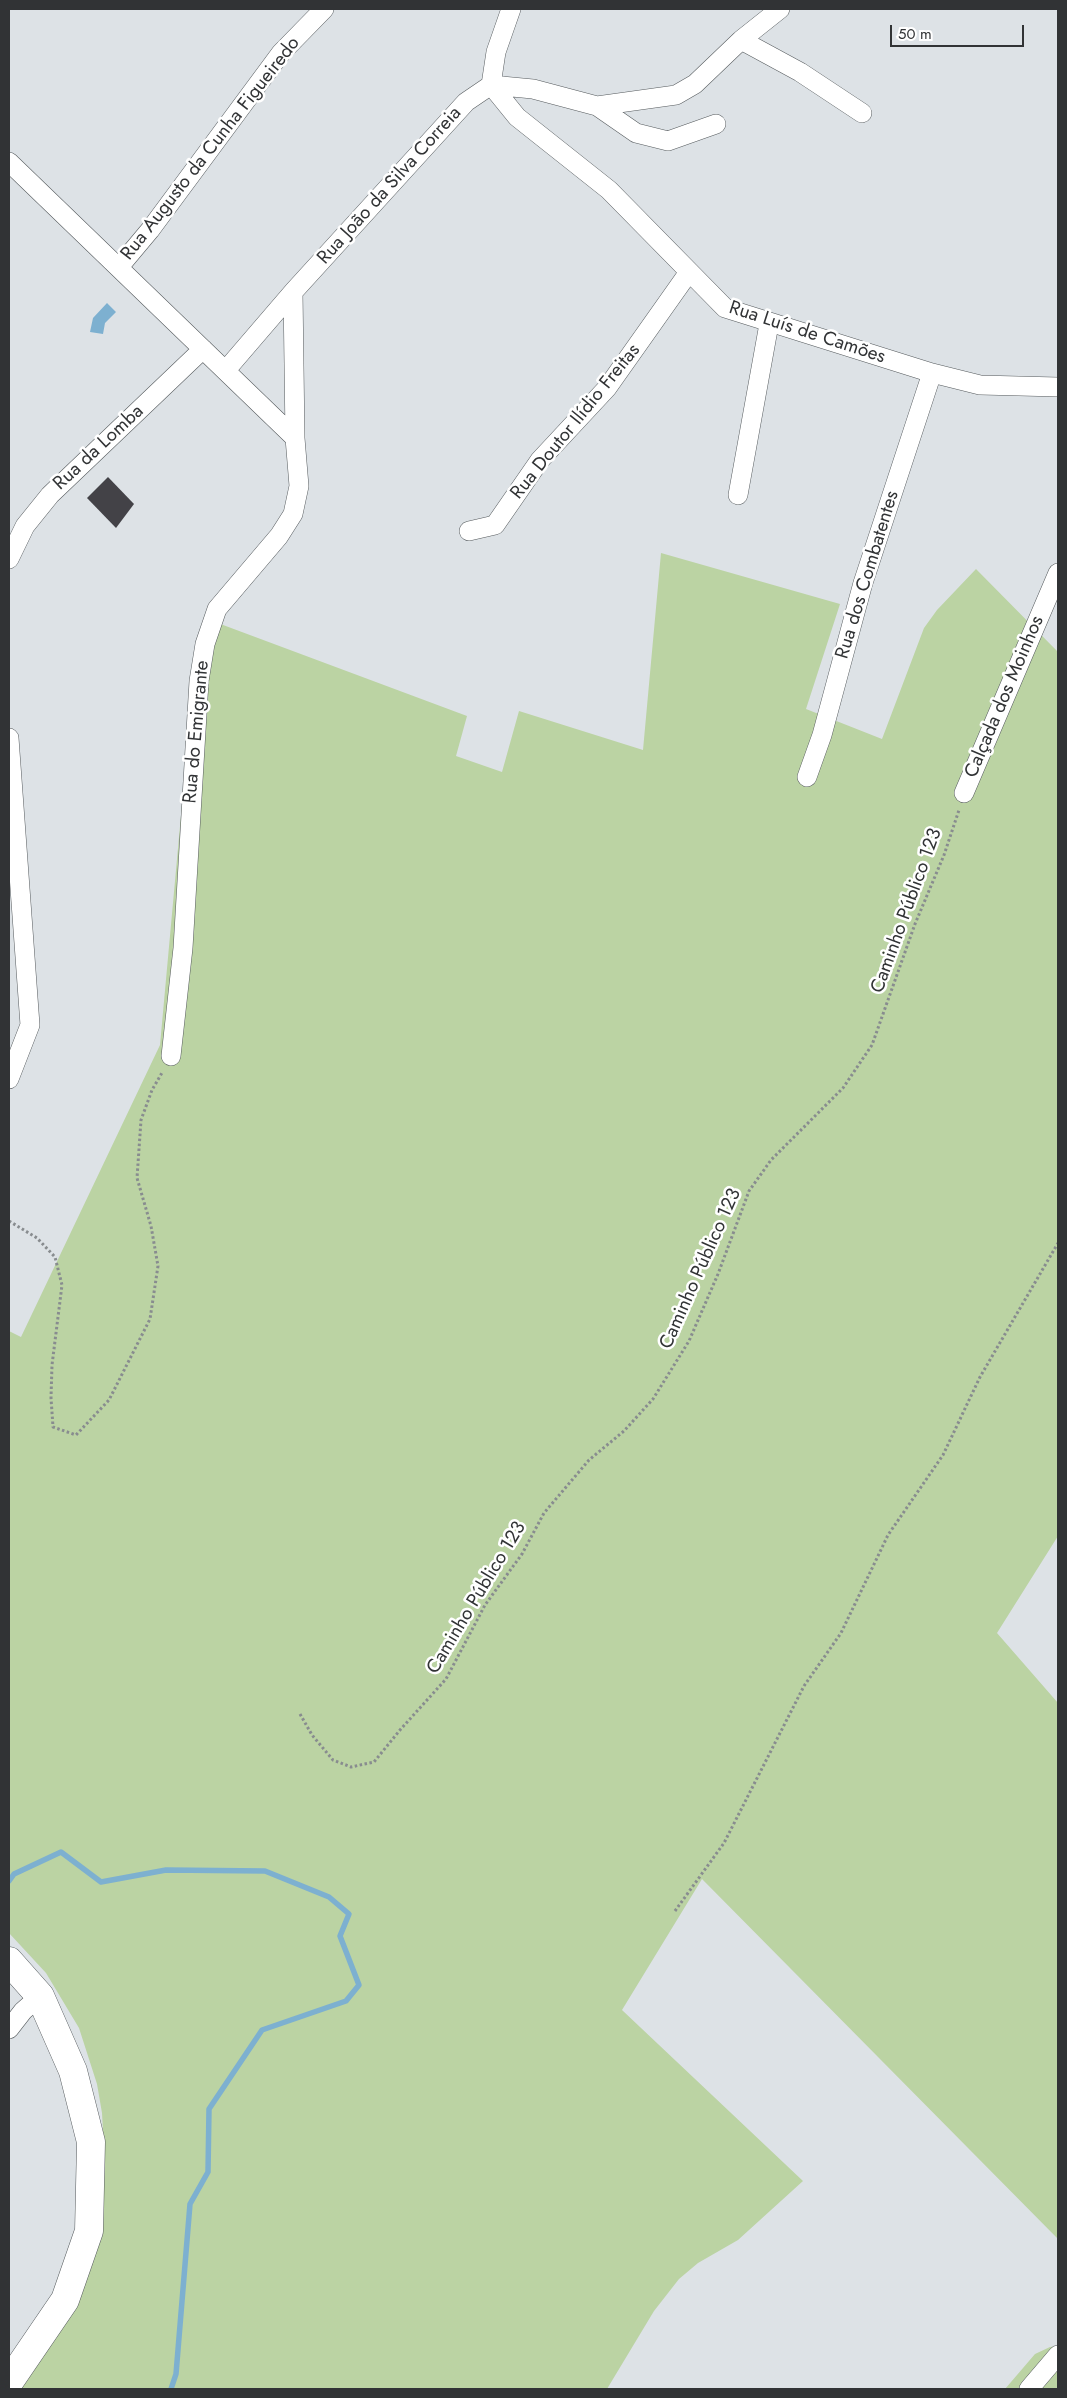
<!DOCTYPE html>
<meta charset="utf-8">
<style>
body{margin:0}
#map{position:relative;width:1067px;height:2398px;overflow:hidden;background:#dde2e6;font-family:Jost,sans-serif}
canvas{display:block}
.frame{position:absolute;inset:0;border:10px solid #313335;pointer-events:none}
.scale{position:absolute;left:890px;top:25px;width:134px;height:22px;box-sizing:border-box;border:2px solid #313335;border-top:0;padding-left:6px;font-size:15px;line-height:18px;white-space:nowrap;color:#313335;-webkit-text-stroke:4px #fff;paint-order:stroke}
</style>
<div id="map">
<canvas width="1067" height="2398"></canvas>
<div class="frame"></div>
<div class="scale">50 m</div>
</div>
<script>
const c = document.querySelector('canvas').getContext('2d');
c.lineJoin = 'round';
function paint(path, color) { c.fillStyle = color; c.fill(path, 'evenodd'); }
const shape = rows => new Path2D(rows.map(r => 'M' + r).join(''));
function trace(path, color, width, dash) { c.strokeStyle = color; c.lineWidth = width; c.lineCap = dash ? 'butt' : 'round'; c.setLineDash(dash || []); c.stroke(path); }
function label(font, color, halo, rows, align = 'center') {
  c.font = font + ' Jost,sans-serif'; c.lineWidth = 5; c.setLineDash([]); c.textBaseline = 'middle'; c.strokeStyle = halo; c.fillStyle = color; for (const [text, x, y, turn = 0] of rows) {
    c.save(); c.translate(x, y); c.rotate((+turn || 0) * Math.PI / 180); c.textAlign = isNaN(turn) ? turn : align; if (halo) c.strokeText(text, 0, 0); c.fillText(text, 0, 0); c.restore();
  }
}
paint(shape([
 [661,553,840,604,806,709,882,739,924,628,937,610,976,569,1058,652,1058,1536,997,1633,1058,1703,1058,2239,702,1879,622,2010,803,2181,738,2240,698,2263,679,2279,654,2311,607,2389,9,2389,102,2193,105,2167,102,2113,97,2084,79,2028,46,1973,9,1933,9,1331,21,1337,160,1045,193,684,207,619,467,716,456,756,502,772,519,711,643,750],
 [1058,2346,1058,2389,1005,2389,1035,2354,1050,2347]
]), '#bbd3a3');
paint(shape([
 [107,303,116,312,105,323,103,334,90,332,93,318]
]), '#7db0d0');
trace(shape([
 [9,1881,14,1874,61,1852,101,1882,166,1870,265,1871,329,1897,349,1914,340,1936,359,1985,346,2001,262,2030,209,2109,208,2172,190,2204,176,2374,171,2389]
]), '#7db0d0', 5.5);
paint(shape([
 [108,477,134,504,116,528,87,498]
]), '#434247');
const street = shape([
 [741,40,800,72,862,113],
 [491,85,517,117,609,190,725,308,932,373,980,385,1058,387],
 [491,85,533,89,597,106,676,95,695,84,741,40,780,9],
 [491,85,496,52,511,9],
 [597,106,636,133,668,141,716,124],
 [9,162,295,438,293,292,226,370],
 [119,267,150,230,281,53,324,9],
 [293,292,466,102,491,85],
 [738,495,769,324],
 [469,531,495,525,540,460,607,388,689,272],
 [9,559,25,526,50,495,203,349],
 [9,738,30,1025,9,1079],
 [807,777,822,735,863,583,932,373],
 [964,793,1058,573],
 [171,1056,183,948,199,681,205,644,217,609,279,536,293,514,299,486,295,438],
 [9,2029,23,2011,40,1996],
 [1029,2389,1058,2355]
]);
const primary = shape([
 [9,1961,40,1996,73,2071,91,2142,89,2231,65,2300,9,2382]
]);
trace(street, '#555a5d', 20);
trace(primary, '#555a5d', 29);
trace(shape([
 [9,1221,37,1238,55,1257,62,1285,52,1365,51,1398,53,1427,76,1435,109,1400,150,1319,158,1266,151,1226,137,1178,141,1120,152,1090,163,1071],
 [300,1714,312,1735,333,1760,351,1767,374,1762,400,1730,446,1679,485,1605,522,1554,544,1513,589,1460,624,1431,653,1399,689,1341,718,1274,749,1191,771,1160,843,1088,872,1045,915,924,944,855,959,810],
 [675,1911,724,1843,804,1686,841,1633,888,1535,943,1455,980,1377,1058,1243]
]), '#888c8f', 3, [2.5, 2.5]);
trace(street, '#fff', 19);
trace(primary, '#fff', 28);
label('19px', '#313335', '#fff', [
 ["Rua Augusto da Cunha Figueiredo",211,149,-52],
 ["Rua João da Silva Correia",390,186,-48],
 ["Rua Luís de Camões",807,333,18],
 ["Rua Doutor Ilídio Freitas",576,422,-51],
 ["Rua da Lomba",99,448,-43],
 ["Rua dos Combatentes",868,575,-73],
 ["Calçada dos Moinhos",1005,697,-67],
 ["Rua do Emigrante",197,732,-85],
 ["Caminho Público 123",907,911,-70],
 ["Caminho Público 123",701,1269,-66],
 ["Caminho Público 123",477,1598,-59]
]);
</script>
